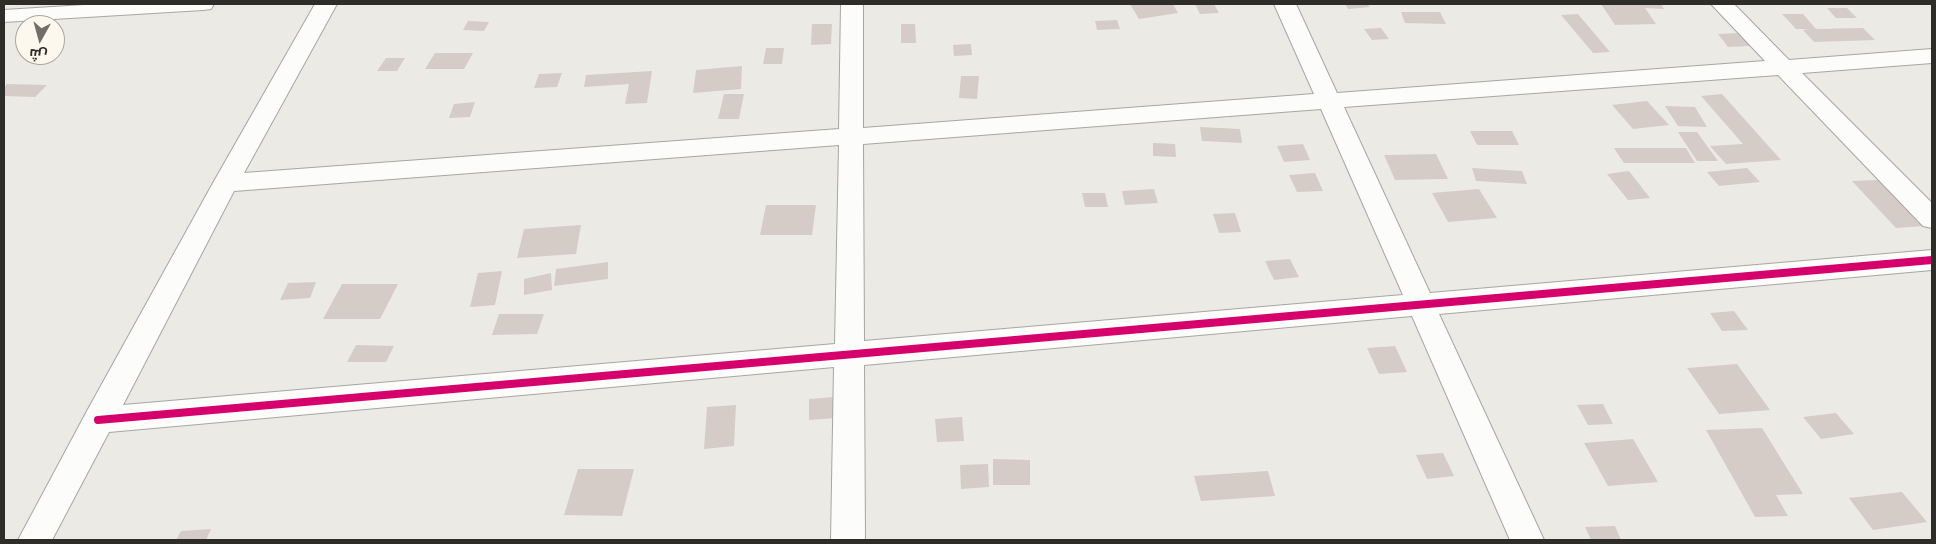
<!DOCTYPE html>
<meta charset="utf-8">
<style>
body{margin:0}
#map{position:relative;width:1936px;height:544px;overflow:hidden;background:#eceae4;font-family:"Fira Sans Condensed",Cairo,sans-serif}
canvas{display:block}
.frame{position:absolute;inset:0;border:5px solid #2f2d29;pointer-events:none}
.north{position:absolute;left:15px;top:15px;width:50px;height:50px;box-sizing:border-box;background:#fdf8ed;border:1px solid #aba79f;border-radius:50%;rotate:187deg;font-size:14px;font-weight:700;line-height:20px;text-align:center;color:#2f2d29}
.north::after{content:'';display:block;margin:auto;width:18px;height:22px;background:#716f6a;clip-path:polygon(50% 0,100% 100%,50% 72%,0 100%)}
</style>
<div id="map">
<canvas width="1936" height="544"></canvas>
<div class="frame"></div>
<div class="north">ش</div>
</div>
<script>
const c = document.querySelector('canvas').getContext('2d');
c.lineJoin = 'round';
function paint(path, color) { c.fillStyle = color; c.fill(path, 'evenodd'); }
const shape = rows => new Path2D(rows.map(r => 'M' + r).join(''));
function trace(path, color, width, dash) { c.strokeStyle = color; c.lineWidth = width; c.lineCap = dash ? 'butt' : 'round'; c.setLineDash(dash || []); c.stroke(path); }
paint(shape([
 [1130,4,1173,4,1178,13,1139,19],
 [1195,4,1214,4,1219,13,1200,14],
 [1345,4,1367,4,1370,7,1348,9],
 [1601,4,1661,4,1664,9,1645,8,1656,24,1615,25],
 [1827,8,1847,8,1857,18,1836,18],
 [1401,12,1440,12,1446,24,1405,23],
 [1578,14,1610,52,1593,53,1561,15],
 [1782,14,1803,14,1816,29,1863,28,1875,40,1814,42,1803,30,1809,29,1796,29],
 [1117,20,1120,29,1097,30,1095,21],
 [468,21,489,22,484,31,463,30],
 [812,24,832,24,831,44,811,45],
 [901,24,915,24,916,43,901,43],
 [1381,28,1389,39,1372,40,1364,29],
 [1739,33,1750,46,1728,47,1718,34],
 [971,44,972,55,954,56,953,45],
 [766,48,784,48,782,64,763,64],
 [435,53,473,53,464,69,425,69],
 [386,58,405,58,397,71,377,71],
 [742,66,741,89,693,93,696,70],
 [652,71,647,103,625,104,629,84,584,87,586,75],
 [562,73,557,87,534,88,539,74],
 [961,76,979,76,977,99,959,98],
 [7,84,47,85,35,97,4,96,4,88],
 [724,94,744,94,739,119,718,119],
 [1722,94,1781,160,1726,164,1710,146,1743,144,1701,96],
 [1647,101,1669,125,1633,129,1612,105],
 [475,102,470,117,449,118,454,104],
 [1665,106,1695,107,1707,127,1678,126],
 [1200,127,1240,129,1242,143,1202,141],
 [1470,131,1512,131,1519,145,1477,145],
 [1678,132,1697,132,1718,161,1697,161],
 [1153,143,1175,144,1176,157,1153,156],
 [1303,144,1310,160,1284,162,1277,146],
 [1614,148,1686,148,1695,163,1624,163],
 [1436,154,1448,179,1395,180,1384,155],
 [1472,168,1522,171,1527,184,1476,181],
 [1747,168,1760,182,1719,186,1707,172],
 [1629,171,1650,198,1628,200,1607,174],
 [1315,173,1323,191,1297,192,1289,175],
 [1878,180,1923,226,1896,228,1852,181],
 [1154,189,1158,203,1125,205,1122,191],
 [1479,189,1497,218,1448,222,1432,193],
 [1082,193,1105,193,1108,207,1085,207],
 [766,205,816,205,812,235,760,235],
 [1235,213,1241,232,1219,233,1213,214],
 [581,225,576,254,517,258,524,229],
 [1290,259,1299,277,1274,280,1265,261],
 [608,262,608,279,554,286,556,269],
 [502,271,495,305,470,307,478,273],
 [551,273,552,290,524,295,524,279],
 [316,282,310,298,280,300,288,283],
 [342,284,398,284,380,319,323,319],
 [1734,311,1748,330,1722,331,1710,313],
 [499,314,544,314,537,334,492,335],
 [356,345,394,346,386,362,347,362],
 [1395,346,1407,372,1379,374,1367,348],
 [1737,364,1770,410,1719,414,1687,368],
 [835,397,835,418,809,420,809,399],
 [1603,404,1613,424,1588,425,1577,405],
 [736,405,734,446,704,449,707,407],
 [1836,413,1854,434,1821,439,1803,417],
 [962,417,964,441,937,442,935,419],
 [1762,428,1803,494,1776,495,1788,516,1755,517,1706,430],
 [1633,439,1658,482,1608,486,1584,443],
 [1443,453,1454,476,1427,479,1416,455],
 [993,459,1030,460,1030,485,993,485],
 [988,464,989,487,961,489,960,465],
 [578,469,634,469,622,516,564,515],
 [1268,471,1275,496,1201,501,1194,476],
 [1902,492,1927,522,1873,530,1849,498],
 [1615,526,1621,540,1591,540,1585,527],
 [211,529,206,540,176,540,181,531]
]), '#d5ccc7');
const street = shape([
 [100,4,214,4,211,9,203,10,4,22,4,10,100,4],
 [315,4,337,4,244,173,839,129,841,4,863,4,863,128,1314,94,1274,4,1296,4,1337,93,1765,61,1711,4,1734,4,1789,60,1932,49,1932,63,1802,73,1932,203,1932,228,1923,226,1778,75,1344,107,1430,293,1932,250,1932,270,1439,314,1544,540,1510,540,1412,316,864,365,865,540,831,540,834,367,109,432,52,540,18,540,87,411,213,183,315,4],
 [1321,109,1403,295,864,341,863,144,1321,109],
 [839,145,835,344,123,405,234,191,839,145]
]);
trace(street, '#a8a6a2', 2);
paint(street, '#fcfcfb');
trace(shape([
 [98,420,1932,260]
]), '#d6006c', 8);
</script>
